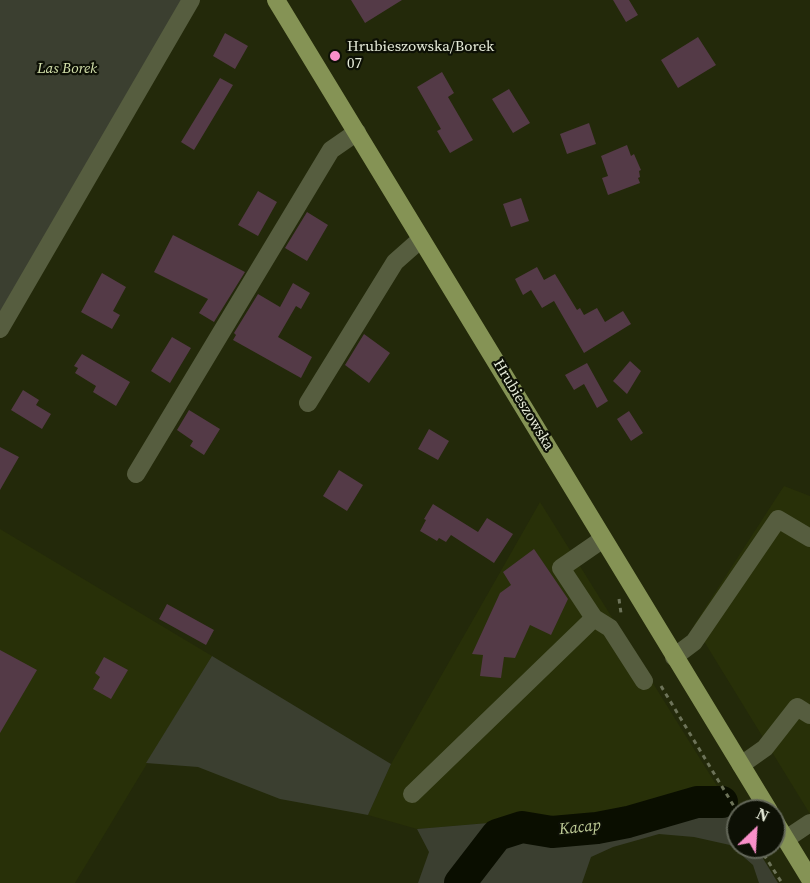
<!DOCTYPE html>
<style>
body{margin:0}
#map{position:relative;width:810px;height:883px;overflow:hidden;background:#23290a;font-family:"Source Serif 4",serif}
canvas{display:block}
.north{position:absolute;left:726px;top:799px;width:60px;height:60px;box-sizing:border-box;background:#0d1005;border:2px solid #636759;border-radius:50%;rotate:25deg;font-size:16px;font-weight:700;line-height:24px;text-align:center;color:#e5ead8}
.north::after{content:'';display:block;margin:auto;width:21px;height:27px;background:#f98fc9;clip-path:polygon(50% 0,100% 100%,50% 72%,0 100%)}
</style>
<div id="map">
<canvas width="810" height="883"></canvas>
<div class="north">N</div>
</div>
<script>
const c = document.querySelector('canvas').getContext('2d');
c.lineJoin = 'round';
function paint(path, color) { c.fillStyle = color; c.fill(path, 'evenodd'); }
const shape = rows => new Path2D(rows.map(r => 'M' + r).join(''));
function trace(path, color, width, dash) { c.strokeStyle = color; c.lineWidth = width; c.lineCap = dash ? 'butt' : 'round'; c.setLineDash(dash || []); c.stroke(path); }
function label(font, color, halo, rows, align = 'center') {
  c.font = font + ' "Source Serif 4",serif'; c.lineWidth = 4.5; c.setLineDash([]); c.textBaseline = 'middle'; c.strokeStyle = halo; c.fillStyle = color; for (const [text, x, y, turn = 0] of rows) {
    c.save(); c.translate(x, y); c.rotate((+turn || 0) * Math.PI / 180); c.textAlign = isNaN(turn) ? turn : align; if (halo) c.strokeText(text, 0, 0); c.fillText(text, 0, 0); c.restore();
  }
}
paint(shape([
 [784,486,810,496,810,814,694,625],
 [540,502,717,786,637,814,600,822,564,825,524,820,417,829,368,815,391,764],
 [0,529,212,656,75,883,0,883]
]), '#283008');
paint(shape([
 [0,0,182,0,0,320],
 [212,656,391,764,368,815,280,799,198,767,146,763],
 [717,786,738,818,738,847,756,847,778,883,759,883,753,865,730,845,694,837,659,834,613,847,591,857,582,883,418,883,429,852,417,829,524,820,564,825,600,822,637,814]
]), '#3b3f30');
trace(shape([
 [460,883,497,835,522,827,552,832,597,828,628,822,697,802,722,802]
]), '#0a0e00', 32);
paint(shape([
 [351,0,402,0,365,23],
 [613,0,629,0,638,15,626,22],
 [225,33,248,46,235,69,213,56],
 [698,37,716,65,678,88,661,60],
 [442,72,454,93,448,97,473,140,450,153,437,131,441,129,417,87],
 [220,78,233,85,194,150,181,142],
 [509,89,530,123,513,133,492,99],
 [589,123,596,144,567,154,560,134],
 [627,145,631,156,634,154,641,170,639,171,640,177,638,178,640,183,608,195,602,178,608,176,601,156],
 [258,191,277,202,258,236,238,225],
 [521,198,529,221,511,227,503,204],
 [307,212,328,225,307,261,285,248],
 [173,235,245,272,214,322,199,313,208,299,154,272],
 [537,267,544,280,555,274,577,310,580,308,584,315,597,308,605,322,623,311,631,324,584,353,554,301,542,308,531,290,523,295,515,279],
 [102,273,126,287,113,311,120,315,112,329,81,312],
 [293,283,310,293,301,309,296,306,278,337,312,357,301,378,233,340,236,335,234,333,258,294,280,307],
 [364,334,390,353,369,383,345,365],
 [172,337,191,348,170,383,151,371],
 [82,354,130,382,116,406,93,392,96,386,75,373,78,368,74,366],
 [630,361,641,371,627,394,613,381],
 [587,363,608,401,597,408,584,384,574,390,565,375],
 [23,390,39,400,36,405,51,414,42,429,11,410],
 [189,410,220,429,204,455,190,446,193,441,177,430],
 [629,411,643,433,631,441,617,419],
 [429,429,449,441,438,460,418,449],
 [0,447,19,457,0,490],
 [339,470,363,485,347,511,323,496],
 [433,504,478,532,487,518,513,534,494,563,451,535,446,542,439,538,437,541,420,531,426,520,424,519],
 [534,549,568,599,551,635,530,625,515,658,504,657,501,678,480,676,483,655,472,654,500,593,511,585,503,572],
 [167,604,214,630,206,645,159,619],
 [0,650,37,670,0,733],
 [104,657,128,670,111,699,93,689,100,677,95,673]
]), '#543a47');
trace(shape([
 [619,599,621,613],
 [661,686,738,813],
 [759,847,782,883]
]), '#6d7359', 3, [4.5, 4.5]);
trace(shape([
 [0,329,191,0],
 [308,403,395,262,421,239],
 [136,474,331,150,357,132],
 [594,618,610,628,644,681],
 [674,657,694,642,778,519,810,538],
 [741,765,765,748,797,707,810,715],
 [412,794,594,618,561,568,603,539],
 [786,839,810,823]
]), '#565d3f', 18);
trace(shape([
 [276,0,769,811],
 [774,820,810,879]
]), '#859355', 18);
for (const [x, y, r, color] of [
 [335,56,6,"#f98fc9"]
]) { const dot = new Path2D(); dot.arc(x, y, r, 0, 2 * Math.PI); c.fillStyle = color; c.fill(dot); trace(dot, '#0d1005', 2); }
label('15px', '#e5ead8', '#0d1005', [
 ["Hrubieszowska/Borek",347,47],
 ["07",347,64]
], 'left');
label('italic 15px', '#d4e1ac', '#0d1005', [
 ["Las Borek",67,69]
]);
label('15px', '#e5ead8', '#0d1005', [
 ["Hrubieszowska",523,405,59]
]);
label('italic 16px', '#c0cd98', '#0d1005', [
 ["Kacap",580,828,-6]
]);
</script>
